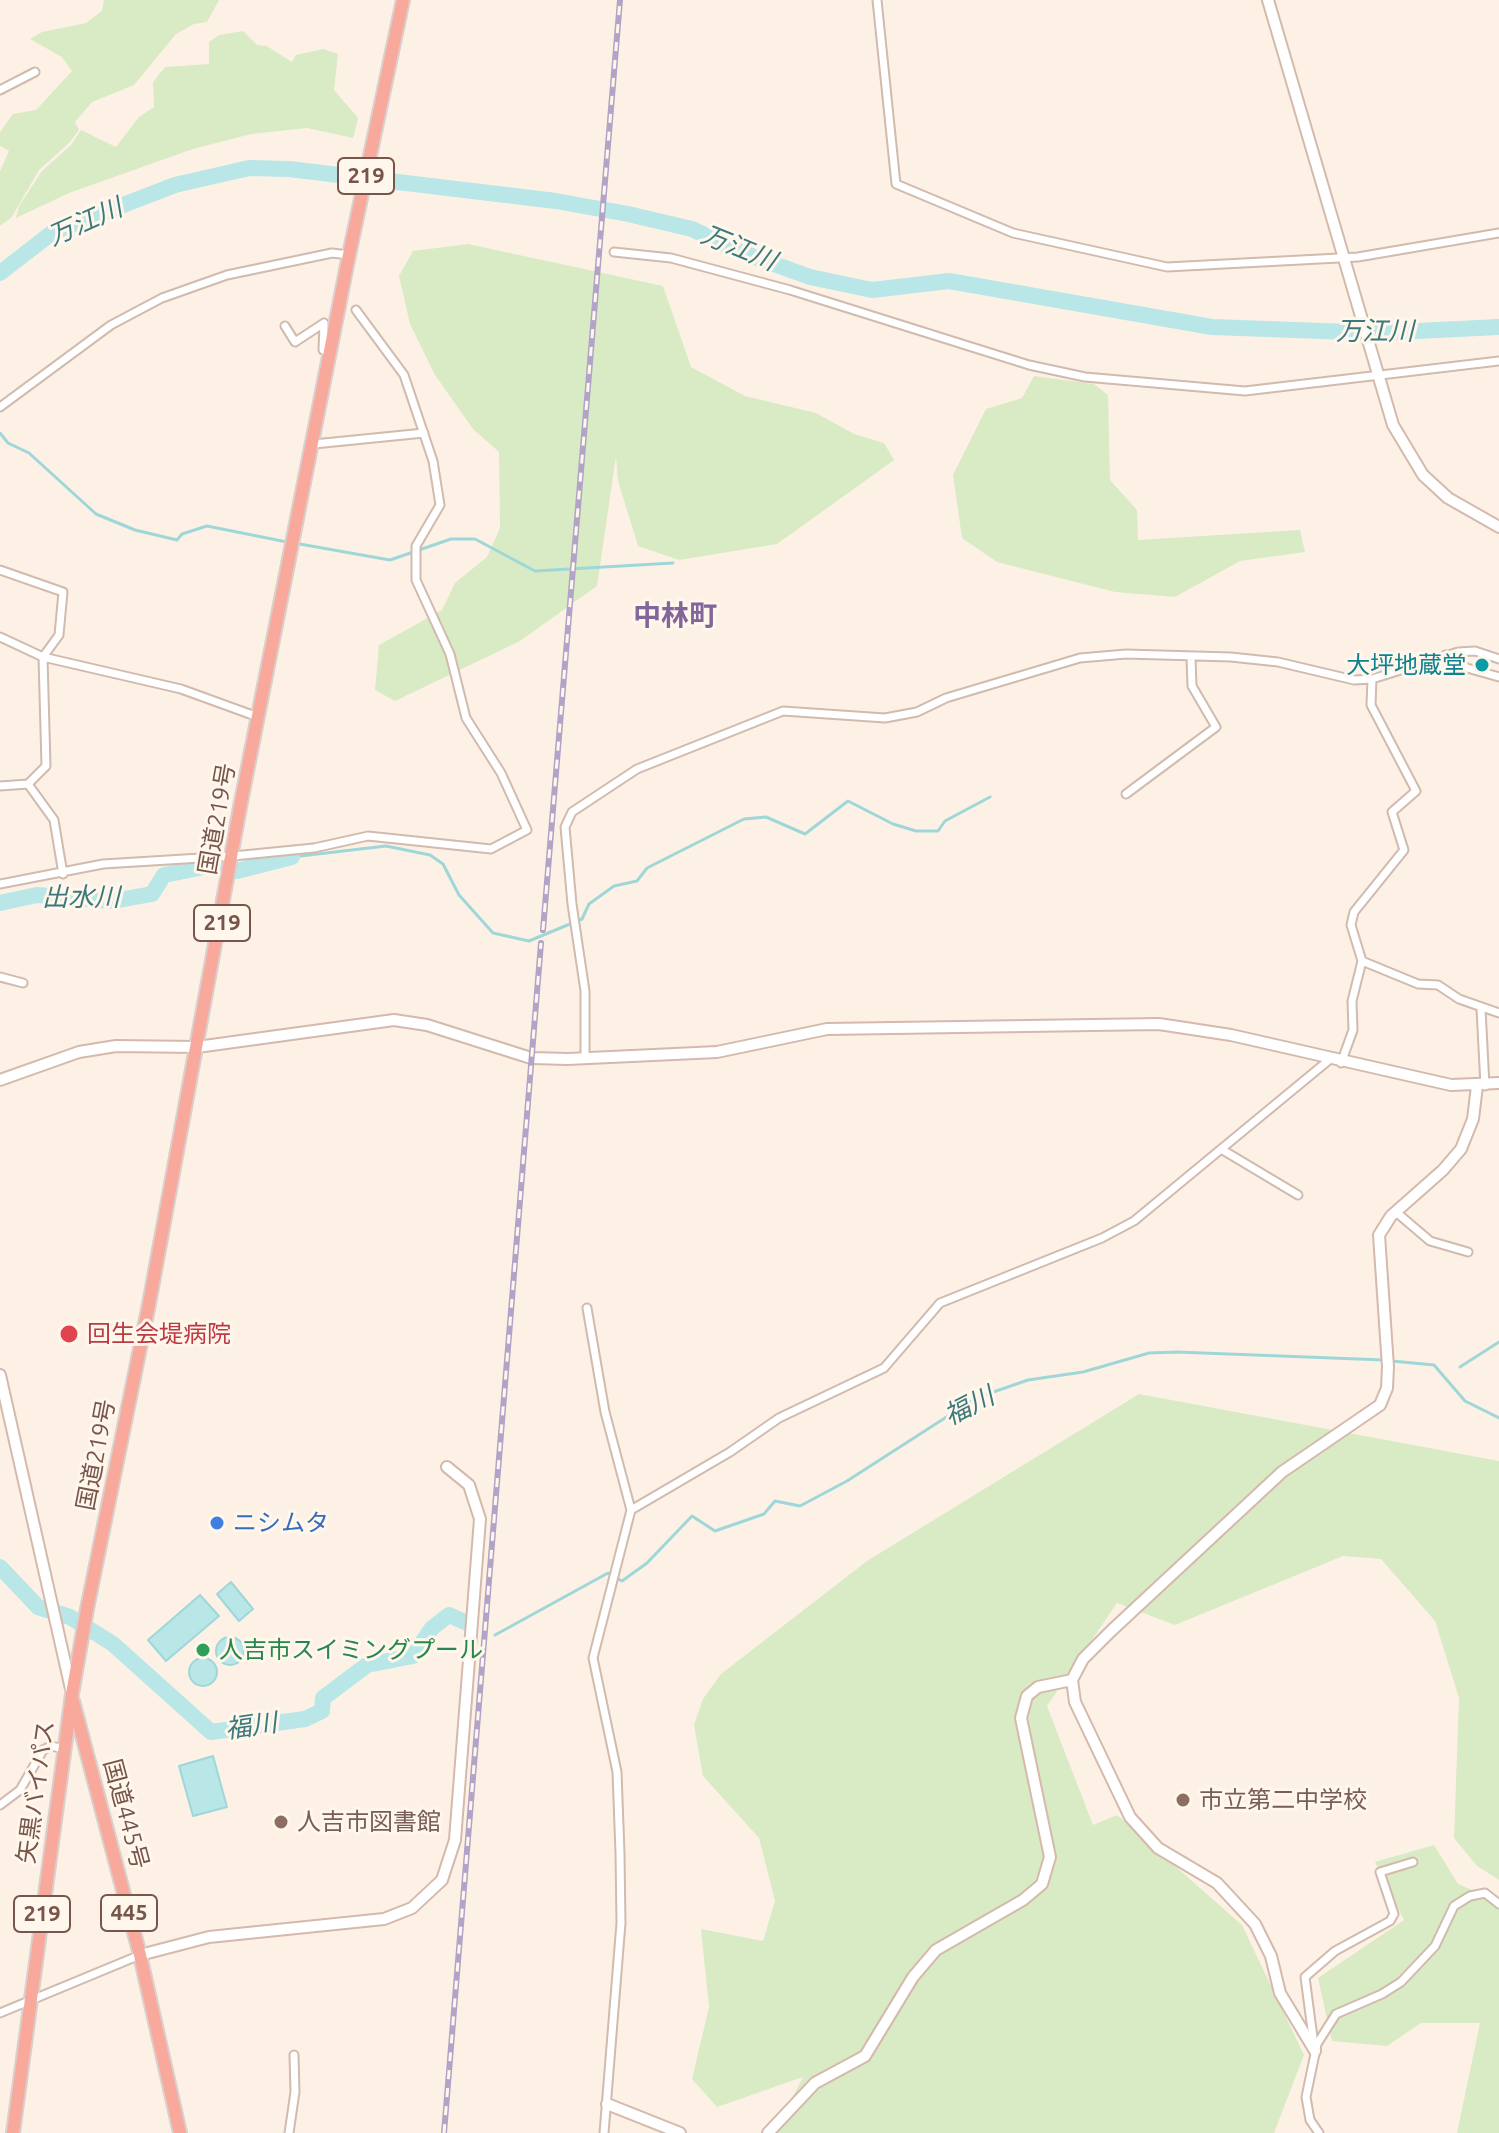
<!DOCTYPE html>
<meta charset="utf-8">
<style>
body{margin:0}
canvas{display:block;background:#fdf1e6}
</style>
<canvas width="1499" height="2133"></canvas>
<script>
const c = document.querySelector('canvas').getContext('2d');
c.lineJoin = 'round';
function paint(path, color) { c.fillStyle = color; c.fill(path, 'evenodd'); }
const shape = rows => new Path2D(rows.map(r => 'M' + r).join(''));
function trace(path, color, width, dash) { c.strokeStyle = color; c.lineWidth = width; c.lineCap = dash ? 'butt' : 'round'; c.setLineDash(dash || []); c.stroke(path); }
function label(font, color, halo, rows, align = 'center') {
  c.font = font + ' Ubuntu,"Noto Sans JP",sans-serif'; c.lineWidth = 6; c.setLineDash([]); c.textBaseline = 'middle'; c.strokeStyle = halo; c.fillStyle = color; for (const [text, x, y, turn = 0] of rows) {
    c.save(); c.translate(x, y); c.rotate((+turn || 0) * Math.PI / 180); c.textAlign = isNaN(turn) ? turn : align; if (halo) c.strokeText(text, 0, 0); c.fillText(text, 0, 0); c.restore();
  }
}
paint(shape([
 [104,0,219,0,207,22,194,24,176,34,134,85,92,102,75,122,79,130,69,143,39,170,11,218,0,226,0,171,9,151,0,146,0,132,13,114,36,110,72,71,62,57,30,39,42,32,86,23,102,11],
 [243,31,257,45,267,46,292,62,296,55,323,49,338,54,334,90,358,118,353,138,307,128,251,134,193,149,69,193,16,218,19,206,42,171,71,145,81,130,116,147,139,117,154,107,153,82,165,67,209,64,209,42,219,35],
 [468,244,663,286,691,367,745,396,816,413,854,434,884,443,894,460,777,544,679,560,638,546,618,481,616,456,597,586,520,641,395,701,375,690,379,645,442,610,455,583,487,557,500,528,499,452,473,429,435,375,410,324,399,276,413,251],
 [1034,376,1094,384,1108,395,1110,480,1137,510,1138,540,1300,530,1305,552,1240,561,1175,597,1115,592,997,562,962,538,953,475,986,409,1022,398],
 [1139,1394,1499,1461,1499,1880,1477,1866,1454,1838,1459,1698,1435,1621,1381,1559,1343,1556,1175,1625,1117,1603,1047,1706,1093,1825,1117,1815,1242,1925,1304,2055,1274,2133,774,2133,803,2077,717,2107,692,2079,709,2007,701,1929,763,1941,775,1901,759,1838,703,1776,694,1725,703,1699,721,1674,867,1561],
 [1434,1845,1458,1884,1499,1901,1499,2133,1457,2133,1480,2023,1421,2023,1387,2046,1332,2041,1318,1978,1404,1920,1375,1862]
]), '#d8ebc4');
const water = shape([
 [231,1582,253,1609,239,1621,217,1594,231,1582],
 [200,1595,219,1616,166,1661,148,1640,200,1595],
 '216 1651a14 14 0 1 1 28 0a14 14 0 1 1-28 0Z',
 '189 1672a14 14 0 1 1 28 0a14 14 0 1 1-28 0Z',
 [213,1756,227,1807,193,1816,179,1766,213,1756]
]);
paint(water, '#b9e6e7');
trace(water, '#9fd7d9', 2);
trace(shape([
 [0,433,8,443,29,453,96,514,135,530,177,540,182,534,207,526,287,542],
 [294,543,390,560,451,539,475,539,535,571,673,563],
 [292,857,386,846,430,855,443,864,459,895,493,933,529,941,582,919,589,904,614,886,637,881,647,868,744,819,766,817,805,834,848,801,893,824,916,831,938,831,945,821,990,797],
 [1392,1361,1434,1365,1465,1401,1499,1418],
 [1460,1367,1499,1342],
 [495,1635,608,1573,622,1581,647,1563,692,1516,715,1531,764,1514,775,1501,800,1506,847,1481,976,1398,1028,1380,1083,1372,1149,1353,1177,1352,1384,1360]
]), '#9fd7d9', 3);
trace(shape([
 [0,273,53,232,175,185,249,168,289,169,556,201,628,214,692,229,738,251,810,277,872,290,949,281,1212,327,1377,333,1499,327],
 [0,903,37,895,113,901,152,894,164,875,214,865,237,871,292,857],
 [0,1567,38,1607,70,1617,113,1644,211,1732,305,1719,322,1711,323,1698,367,1665,413,1656,432,1628,449,1615,467,1623]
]), '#b9e6e7', 16);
const street = shape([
 [877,0,896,184,1013,233,1167,267,1358,257,1499,233],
 [0,90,35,72],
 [614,252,671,258,790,290,1029,365,1085,377,1245,391,1499,361],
 [285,326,295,342,324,323,323,350,331,353],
 [0,407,111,325,162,298,227,275,332,253,349,255],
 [314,444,424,433],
 [0,570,63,592,59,635,43,657,46,766,28,784,54,820,63,874],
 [0,637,43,657,181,689,258,717],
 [1445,655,1467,668,1499,677],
 [0,786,28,784],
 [1126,794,1216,727,1192,686,1191,658],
 [0,884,103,864,233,856,314,848,368,836,491,849,527,830,501,773,466,718,450,654,416,580,416,546,440,505,433,461,404,375,356,310],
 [1362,961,1418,984,1438,985,1459,999,1499,1013],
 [0,977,23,983],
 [1481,1009,1485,1086],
 [585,1059,585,991,572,904,565,827,572,812,637,769,783,711,885,718,917,712,946,698,1080,658,1126,654,1231,657,1278,662,1354,680,1372,679,1458,652,1475,651,1499,659],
 [1341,1063,1353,1030,1352,1001,1362,961,1351,925,1354,912,1404,850,1392,812,1416,791,1371,705,1372,679],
 [1221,1149,1298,1195],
 [1396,1212,1430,1241,1468,1252],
 [587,1308,605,1412,631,1510,593,1658,617,1772,620,1853,621,1923,604,2133],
 [631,1510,730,1452,779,1418,884,1368,940,1303,1102,1238,1134,1221,1329,1060],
 [0,1805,20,1790,43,1750,51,1746,64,1749],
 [0,2013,140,1955],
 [1314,2045,1305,1977,1335,1951,1390,1921,1394,1914,1380,1872,1413,1862],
 [289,2133,295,2092,294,2055],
 [1319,2133,1310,2120,1306,2097,1317,2044,1336,2014,1382,1994,1401,1982,1435,1946,1454,1906,1470,1896,1485,1893,1499,1904]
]);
const secondary = shape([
 [1268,0,1393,425,1423,475,1448,498,1499,527],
 [0,1080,79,1052,116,1046,197,1047,394,1020,427,1025,531,1058,568,1059,717,1052,827,1029,1159,1024,1231,1035,1451,1085,1499,1083],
 [0,1375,71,1689],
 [140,1955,209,1937,384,1919,412,1908,442,1880,455,1840,480,1519,469,1485,447,1467],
 [1315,2051,1280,1993,1271,1956,1255,1924,1217,1883,1158,1848,1130,1817,1075,1702,1072,1680,1083,1659,1111,1631,1282,1472,1380,1405,1387,1388,1388,1367,1379,1235,1391,1216,1443,1170,1461,1149,1473,1119,1477,1086],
 [607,2104,680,2133],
 [768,2133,815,2083,865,2056,913,1977,936,1950,1023,1900,1042,1884,1050,1857,1021,1718,1027,1696,1038,1687,1072,1680]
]);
const highway = shape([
 [73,1701,140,1955,180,2133],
 [13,2133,72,1694,87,1609,149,1304,241,802,349,255,403,0]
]);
trace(street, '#d1baae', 11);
trace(secondary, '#d4b9ac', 14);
trace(highway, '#d9cfcc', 16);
trace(street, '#fff', 7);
trace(secondary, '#fff', 10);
trace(highway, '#f8a99c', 12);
const rail = shape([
 [543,930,620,0],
 [444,2133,541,943]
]);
trace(rail, '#b2a3c7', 6);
trace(rail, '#fff6ec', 3, [9]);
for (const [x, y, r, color] of [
 [1482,665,8,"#0f9aa8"],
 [69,1334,10,"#e0444e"],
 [217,1523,8,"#3f7fe0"],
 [203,1650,8,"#2e9e5b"],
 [1183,1800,8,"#8d6e63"],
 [281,1822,8,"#8d6e63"]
]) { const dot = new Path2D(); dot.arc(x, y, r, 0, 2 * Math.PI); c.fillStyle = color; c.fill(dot); trace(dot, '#fff6ec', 3); }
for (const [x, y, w] of [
 [366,176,56],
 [222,923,56],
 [129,1913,56],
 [42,1914,56]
]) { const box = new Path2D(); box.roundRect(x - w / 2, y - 18, w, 36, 6); c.fillStyle = '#fff6ec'; c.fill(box); trace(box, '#77554a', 2); }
label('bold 22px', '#77554a', null, [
 ["219",366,176],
 ["219",222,923],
 ["445",129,1913],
 ["219",42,1914]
]);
label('24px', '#0d838f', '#fff6ec', [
 ["大坪地蔵堂",1466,665]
], 'right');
label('24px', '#77554a', '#fff6ec', [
 ["国道219号",217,819,-80],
 ["国道219号",96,1455,-79],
 ["矢黒バイパス",36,1792,-82],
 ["国道445号",126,1814,75]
]);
label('24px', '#be3a42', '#fff6ec', [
 ["回生会堤病院",87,1334]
], 'left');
label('24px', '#366cbe', '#fff6ec', [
 ["ニシムタ",233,1523]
], 'left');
label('24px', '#27864d', '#fff6ec', [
 ["人吉市スイミングプール",219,1650]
], 'left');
label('24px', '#785e54', '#fff6ec', [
 ["市立第二中学校",1199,1800],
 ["人吉市図書館",297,1822]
], 'left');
label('italic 26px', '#3d797c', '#fff6ec', [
 ["万江川",85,222,-24],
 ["万江川",739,248,22],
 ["万江川",1375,331],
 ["出水川",81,897],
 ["福川",969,1406,-27],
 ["福川",251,1726,-8]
]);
label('bold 28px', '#82659a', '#fff6ec', [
 ["中林町",675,616]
]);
</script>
